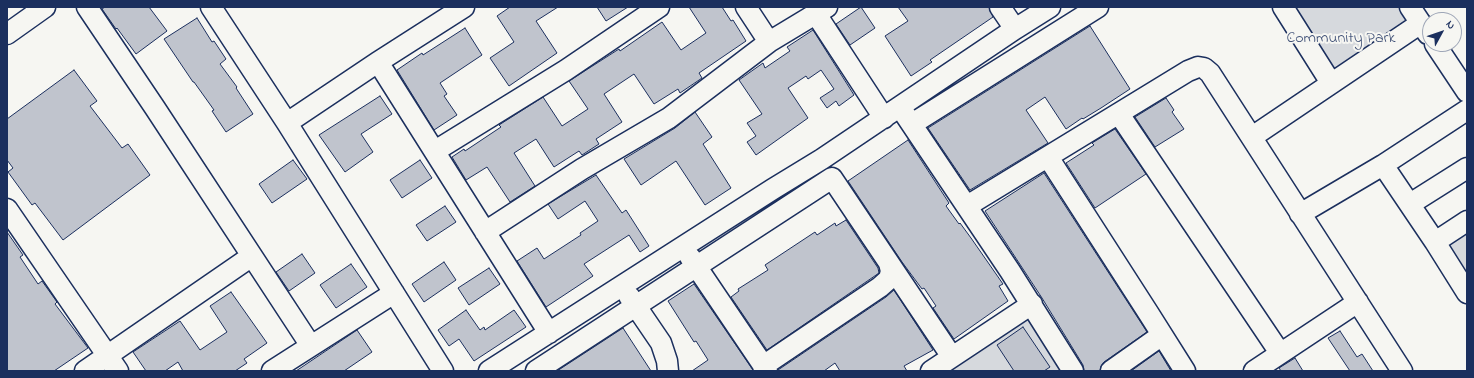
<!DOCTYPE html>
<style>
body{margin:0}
#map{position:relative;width:1474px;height:378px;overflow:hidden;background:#f6f6f2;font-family:"Indie Flower",sans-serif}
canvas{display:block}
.frame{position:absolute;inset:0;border:8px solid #1b2f5e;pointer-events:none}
.north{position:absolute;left:1422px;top:12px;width:40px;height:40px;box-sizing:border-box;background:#f6f6f2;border:1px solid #9ea6b7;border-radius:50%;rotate:50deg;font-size:11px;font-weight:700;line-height:16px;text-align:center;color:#1b2f5e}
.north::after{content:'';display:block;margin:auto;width:14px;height:18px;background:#1b2f5e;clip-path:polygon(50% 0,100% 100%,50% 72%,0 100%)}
</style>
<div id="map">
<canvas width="1474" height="378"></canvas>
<div class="frame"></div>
<div class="north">N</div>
</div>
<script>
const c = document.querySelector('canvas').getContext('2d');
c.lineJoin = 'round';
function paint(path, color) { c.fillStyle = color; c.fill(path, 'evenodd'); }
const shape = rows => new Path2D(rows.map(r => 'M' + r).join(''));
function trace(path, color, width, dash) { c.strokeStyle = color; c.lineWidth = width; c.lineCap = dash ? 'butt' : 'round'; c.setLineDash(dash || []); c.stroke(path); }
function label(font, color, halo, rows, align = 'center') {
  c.font = font + ' "Indie Flower",sans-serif'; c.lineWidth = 4; c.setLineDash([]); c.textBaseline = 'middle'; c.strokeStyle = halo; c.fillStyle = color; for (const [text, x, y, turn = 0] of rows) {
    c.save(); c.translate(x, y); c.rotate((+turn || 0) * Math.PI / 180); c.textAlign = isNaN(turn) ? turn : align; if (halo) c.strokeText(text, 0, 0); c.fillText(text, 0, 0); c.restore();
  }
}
paint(shape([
 [1283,7,1410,7,1421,23,1331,83],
 [1467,221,1467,291,1437,241],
 [1031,308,1071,371,931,371]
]), '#d6d9dd');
const building = shape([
 [105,7,149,7,167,31,136,54,117,28,116,29,102,9,105,7],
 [510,7,558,7,536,21,557,53,509,86,490,58,514,42,497,16,510,7],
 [597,7,628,7,606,21,597,7],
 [689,7,722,7,731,21,733,20,746,41,699,73,702,78,680,93,678,89,654,104,634,74,604,94,622,122,596,139,599,144,582,155,579,151,554,167,536,139,514,153,535,186,510,202,487,167,466,180,452,157,464,149,465,151,501,127,499,125,543,97,562,126,588,109,569,81,619,49,620,51,662,22,681,50,706,33,689,7],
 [861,7,875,28,850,45,836,24,861,7],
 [898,7,989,7,993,17,930,60,932,62,911,76,885,36,908,21,898,7],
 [197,18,212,42,214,41,226,59,220,64,237,87,236,88,253,114,226,132,212,111,214,110,194,82,193,82,164,39,197,18],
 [1090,26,1130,89,1101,108,1083,119,1082,118,1066,129,1045,97,1026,110,1048,143,970,190,928,128,1090,26],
 [465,28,482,55,440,83,447,94,444,96,457,115,434,130,397,70,422,53,423,55,465,28],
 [813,30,854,95,839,106,836,101,827,108,820,98,834,89,821,70,808,79,806,76,788,88,808,118,756,155,747,142,756,136,747,123,762,114,739,80,763,63,765,68,790,51,787,47,813,30],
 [74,70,97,101,90,106,122,148,128,144,150,175,63,240,35,203,32,205,8,172,13,168,7,160,7,119,74,70],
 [380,96,392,114,361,134,373,152,345,172,319,135,380,96],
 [1166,98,1174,110,1172,112,1184,129,1155,147,1135,117,1166,98],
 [695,112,712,137,703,144,731,188,705,205,676,161,641,185,624,159,675,128,695,112],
 [1115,129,1146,174,1095,208,1066,163,1094,145,1092,143,1115,129],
 [908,140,949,203,946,206,959,224,960,223,971,238,1003,284,999,286,1008,301,954,339,933,308,936,306,924,288,922,289,902,262,848,181,908,140],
 [293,160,307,179,272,203,259,184,293,160],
 [420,160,432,178,402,198,390,180,420,160],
 [1044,173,1147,332,1104,362,1101,366,1100,371,1084,371,1083,365,1042,298,985,211,1044,173],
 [596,175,622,213,626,210,649,246,640,252,629,235,584,264,593,276,546,307,517,261,537,248,544,259,581,235,580,233,598,221,585,201,558,219,548,204,596,175],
 [445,206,456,222,427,241,416,225,445,206],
 [846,220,878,268,879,273,767,350,731,297,739,291,738,289,768,270,765,265,815,232,817,235,835,223,836,226,846,220],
 [7,232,23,255,20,257,38,284,42,281,57,302,55,304,88,348,54,371,7,371,7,232],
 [302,254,315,273,289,291,276,272,302,254],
 [444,262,456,280,424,302,412,284,444,262],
 [351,264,367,287,336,308,320,285,351,264],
 [489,268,500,284,469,305,458,288,489,268],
 [694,284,753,370,753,371,692,371,708,360,696,341,694,342,668,301,694,284],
 [894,290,933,350,904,366,907,371,840,371,835,363,824,371,778,371,778,370,886,297,894,290],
 [231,292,267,343,244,359,247,363,235,371,183,371,178,362,165,371,146,371,133,352,180,321,200,350,227,332,210,306,231,292],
 [466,310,480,330,484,327,485,330,514,310,526,327,474,361,459,339,449,346,438,330,466,310],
 [1023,327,1050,367,1044,371,1014,371,997,345,1023,327],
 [623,328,651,371,557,371,623,328],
 [357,330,372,352,344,371,296,371,357,330],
 [1340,331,1357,357,1362,354,1373,371,1350,371,1328,338,1340,331],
 [1159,351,1171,371,1131,371,1159,351],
 [1295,358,1303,371,1281,371,1279,368,1295,358]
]);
paint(building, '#c0c4cd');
trace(building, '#1b2f5e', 1);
const minor = shape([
 [87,7,155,108,311,346],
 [211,7,287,123,443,371],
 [746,7,769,42],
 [1000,7,1015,29],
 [1283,7,1331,83],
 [1410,7,1428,34],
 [816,14,884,118],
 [7,34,45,7],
 [1435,44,1467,92],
 [378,62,549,333],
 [900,107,1010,271,1073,371],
 [1119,114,1280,353],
 [287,123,378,62,464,7],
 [912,124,1098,7],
 [1252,137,1421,23],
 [435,151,566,70,659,7],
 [1048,157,1149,314,1185,371],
 [1383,165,1435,242,1467,293],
 [1410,204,1467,168],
 [967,206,1188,71,1198,67,1204,68,1210,73,1402,371],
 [7,209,118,371],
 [1300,214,1383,165,1467,110],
 [485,232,582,169,669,118,769,42,827,7],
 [1435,242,1467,221],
 [690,257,767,371],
 [889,263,952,357],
 [629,296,661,343,667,361,668,371],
 [85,371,252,256],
 [272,371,394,293],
 [489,371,773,189,822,159,1015,29,1050,7],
 [536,371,832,178,889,263,891,271,889,279,880,287,763,366],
 [931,371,1032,304],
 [1111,371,1162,335],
 [1254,371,1358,302]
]);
trace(minor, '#1b2f5e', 23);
trace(minor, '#f6f6f2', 20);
label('16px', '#405177', '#f6f6f2', [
 ["Community Park",1341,39]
]);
</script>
